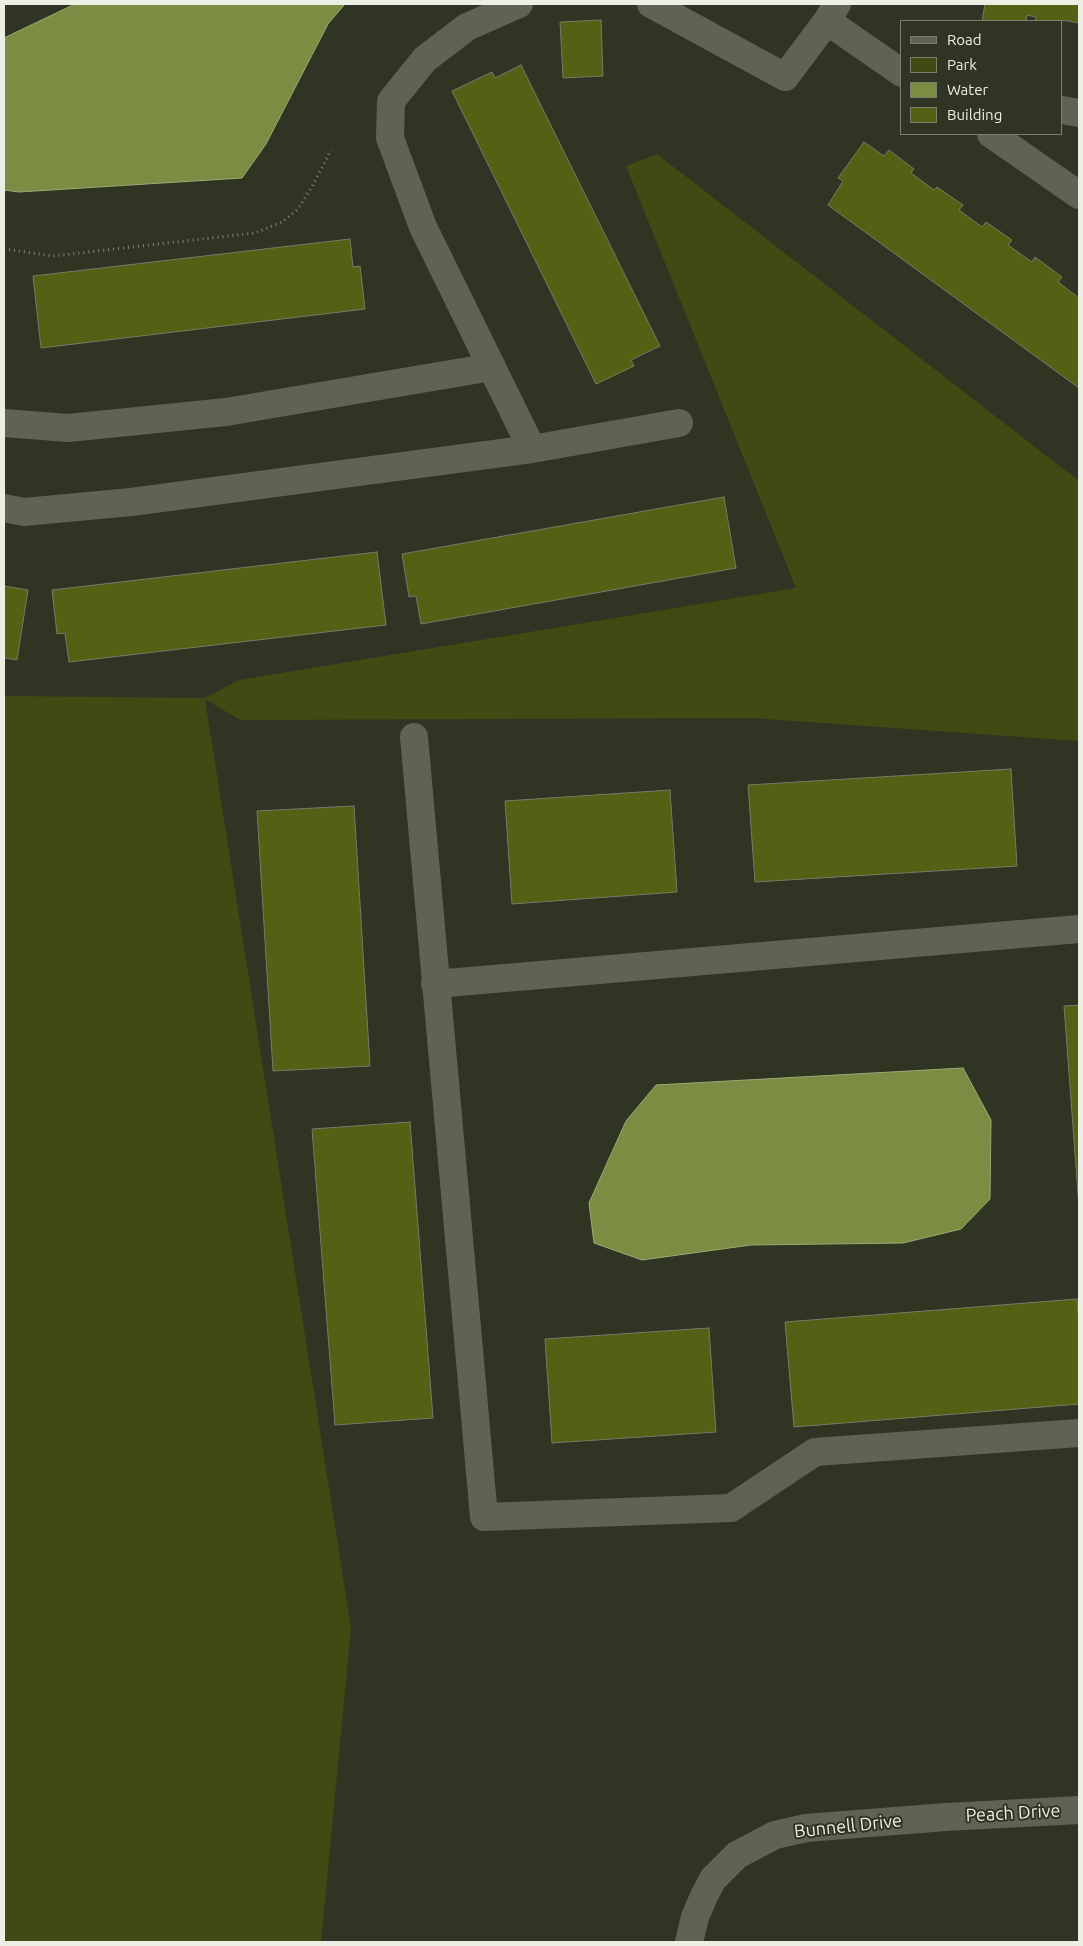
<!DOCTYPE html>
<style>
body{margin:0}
#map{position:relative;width:1083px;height:1946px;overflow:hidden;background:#2f3423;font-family:Ubuntu,sans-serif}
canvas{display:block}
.frame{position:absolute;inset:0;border:5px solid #ebefe4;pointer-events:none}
.legend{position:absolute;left:900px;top:20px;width:162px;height:115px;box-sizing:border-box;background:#2f3423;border:1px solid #7a7f70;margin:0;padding:6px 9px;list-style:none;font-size:15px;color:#ebefe4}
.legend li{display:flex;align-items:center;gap:10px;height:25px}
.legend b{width:25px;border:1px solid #7a7f70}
</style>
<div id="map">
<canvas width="1083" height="1946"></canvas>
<div class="frame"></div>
<ul class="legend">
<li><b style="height:6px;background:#5e6451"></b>Road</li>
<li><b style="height:14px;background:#3f4b13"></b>Park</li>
<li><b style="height:14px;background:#7b8c43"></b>Water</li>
<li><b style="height:14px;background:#526114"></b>Building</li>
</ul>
</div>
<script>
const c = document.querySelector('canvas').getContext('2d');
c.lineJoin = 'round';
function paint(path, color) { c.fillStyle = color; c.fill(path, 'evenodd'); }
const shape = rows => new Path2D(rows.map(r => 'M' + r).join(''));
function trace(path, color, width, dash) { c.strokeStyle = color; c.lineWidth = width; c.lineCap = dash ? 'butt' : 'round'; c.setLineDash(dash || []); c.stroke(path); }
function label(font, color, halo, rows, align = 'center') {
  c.font = font + ' Ubuntu,sans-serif'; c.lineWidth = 4; c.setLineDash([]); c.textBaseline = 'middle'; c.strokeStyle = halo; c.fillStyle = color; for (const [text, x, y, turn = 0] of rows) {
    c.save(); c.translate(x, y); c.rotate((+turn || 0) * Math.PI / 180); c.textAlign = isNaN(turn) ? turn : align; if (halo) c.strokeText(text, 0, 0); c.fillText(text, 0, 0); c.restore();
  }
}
paint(shape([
 [657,154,1079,481,1079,741,751,718,240,720,205,699,351,1628,321,1942,4,1942,4,696,205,698,239,680,796,588,626,166]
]), '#3f4b13');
const water = shape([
 [75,4,345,4,328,24,266,144,242,178,19,192,4,190,4,38,75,4],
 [963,1068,991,1120,990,1199,961,1229,903,1243,751,1245,642,1260,594,1243,589,1203,626,1121,656,1085,963,1068]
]);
paint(water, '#7b8c43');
trace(water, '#9daa73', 1);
const building = shape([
 [985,4,1079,4,1079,23,1062,20,1062,22,1035,21,1036,17,1027,15,1026,21,982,21,985,4],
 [601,20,603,76,563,78,560,22,601,20],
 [521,65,660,346,631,360,634,366,596,384,452,91,492,72,495,78,521,65],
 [864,142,884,156,889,150,914,169,911,173,934,190,937,187,963,205,959,210,982,227,986,222,1012,240,1008,245,1032,262,1035,257,1062,277,1058,282,1079,298,1079,388,828,205,843,181,838,178,864,142],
 [350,239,353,267,360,266,365,309,41,348,33,276,350,239],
 [724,497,736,568,421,624,416,596,409,597,402,554,724,497],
 [377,552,386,625,69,662,65,633,57,634,52,590,377,552],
 [4,586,28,590,17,660,4,658,4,586],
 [1011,769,1017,866,755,882,748,785,1011,769],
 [670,790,677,892,512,904,505,801,670,790],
 [354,806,370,1066,273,1071,257,811,354,806],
 [1079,1005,1079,1207,1064,1006,1079,1005],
 [410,1122,433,1418,335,1425,312,1129,410,1122],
 [1077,1299,1079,1322,1079,1404,794,1427,785,1322,1077,1299],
 [709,1328,716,1432,552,1443,545,1339,709,1328]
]);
paint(building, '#526114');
trace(building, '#767b68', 1);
trace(shape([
 [4,249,53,256,255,233,282,222,297,210,312,187,331,150]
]), '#828678', 3, [1, 4]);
trace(shape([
 [519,4,467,27,425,59,391,101,390,138,423,227,532,449],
 [651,4,785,77,827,21,837,4],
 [827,21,902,73],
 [1062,110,1079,113],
 [991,134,1079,195],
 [4,423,68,428,226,412,492,367],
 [4,508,24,512,131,502,532,449,679,423],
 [414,737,484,1517,731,1508,815,1452,1079,1433],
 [435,984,1079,929],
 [689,1942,695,1917,704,1896,713,1879,737,1855,775,1835,806,1828,946,1817,1079,1810]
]), '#5e6451', 28);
label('18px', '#ebefe4', '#2f3423', [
 ["Peach Drive",1013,1813,-3],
 ["Bunnell Drive",848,1826,-6]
]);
</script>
